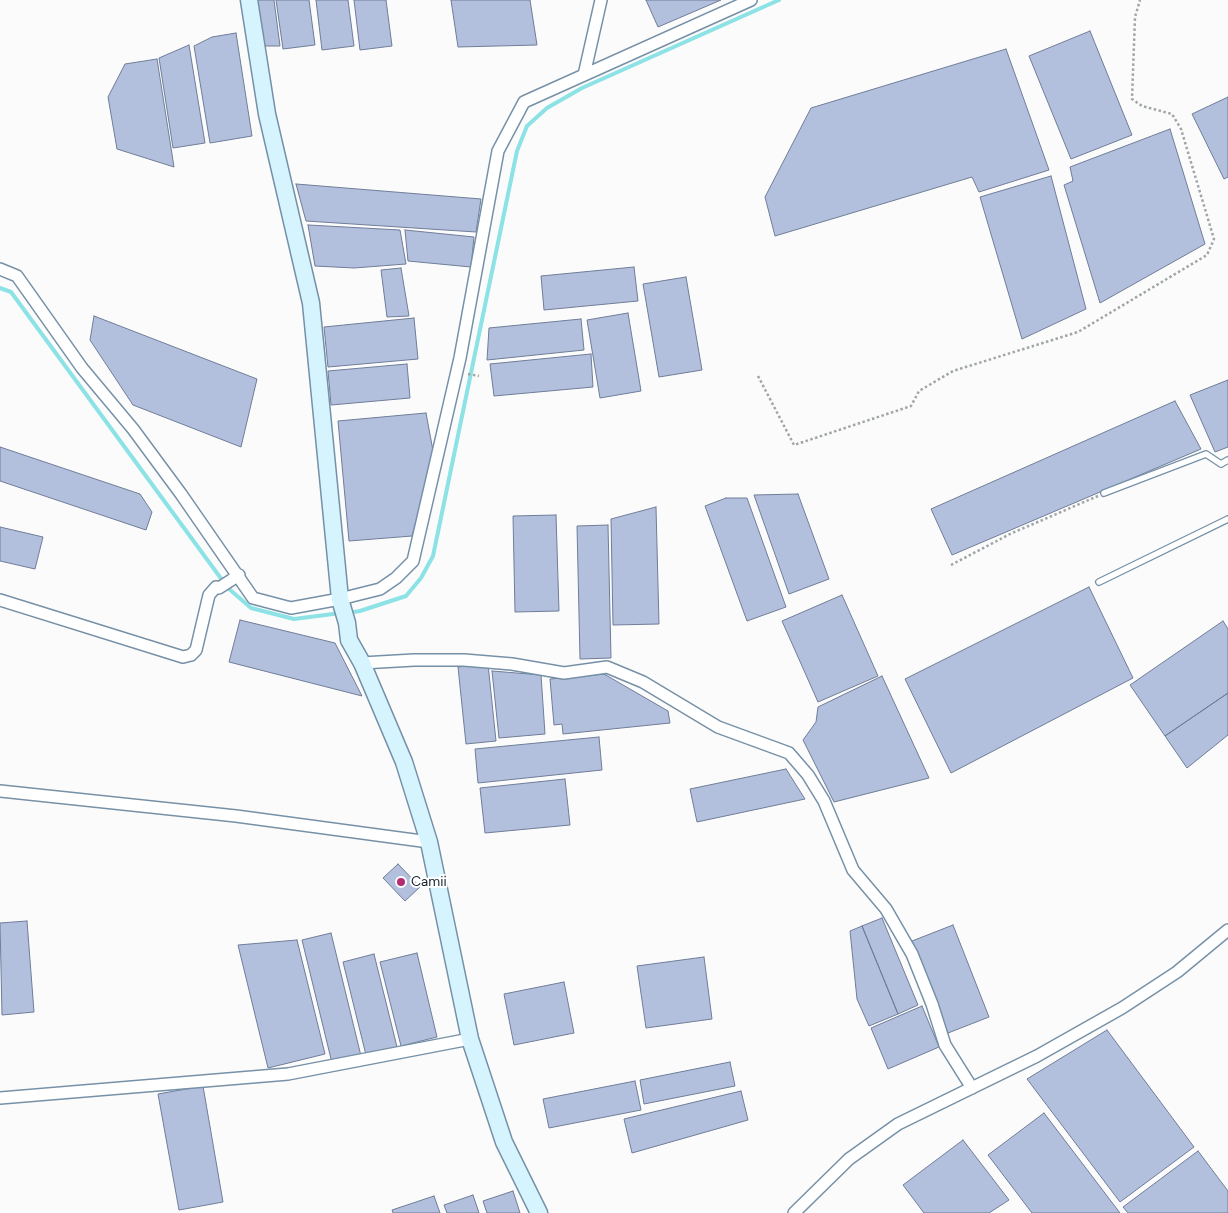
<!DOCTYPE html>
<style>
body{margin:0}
canvas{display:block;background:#fbfbfb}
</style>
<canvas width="1228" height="1213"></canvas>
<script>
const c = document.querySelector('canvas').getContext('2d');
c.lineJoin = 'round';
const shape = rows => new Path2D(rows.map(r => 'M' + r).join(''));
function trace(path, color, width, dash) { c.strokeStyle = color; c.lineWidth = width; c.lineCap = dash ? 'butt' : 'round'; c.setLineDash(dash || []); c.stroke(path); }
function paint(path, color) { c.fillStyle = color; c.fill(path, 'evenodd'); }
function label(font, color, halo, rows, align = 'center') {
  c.font = font + ' Figtree,sans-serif'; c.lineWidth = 4; c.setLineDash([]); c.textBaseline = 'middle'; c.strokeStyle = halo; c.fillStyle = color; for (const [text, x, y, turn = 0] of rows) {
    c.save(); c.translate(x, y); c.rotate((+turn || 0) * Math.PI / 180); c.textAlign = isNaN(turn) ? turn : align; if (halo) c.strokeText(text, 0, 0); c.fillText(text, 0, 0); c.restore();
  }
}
trace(shape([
 [0,288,11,292,228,588,251,608,294,619,341,613],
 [347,613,360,611,406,596,421,578,433,556,517,151,527,126,547,108,582,88,779,0]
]), '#8ce2e5', 4);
const building = shape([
 [256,0,274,0,280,46,262,46,256,0],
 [276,0,309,0,315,45,283,49,276,0],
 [316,0,348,0,354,46,322,50,316,0],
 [354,0,386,0,392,46,360,50,354,0],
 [451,0,530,0,537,45,458,47,451,0],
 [646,0,721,0,658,27,646,0],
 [1090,31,1132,135,1071,159,1029,56,1090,31],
 [236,33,252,136,210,143,194,46,212,37,236,33],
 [189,45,205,143,173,148,159,58,189,45],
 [1006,49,1049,170,979,192,972,177,775,236,765,197,811,108,1006,49],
 [157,59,174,167,117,149,108,97,125,64,157,59],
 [1228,97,1228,177,1224,179,1192,114,1228,97],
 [1170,129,1205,244,1100,303,1064,185,1073,181,1070,167,1170,129],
 [1051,176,1086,309,1022,339,980,197,1051,176],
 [296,184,481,199,476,232,306,221,296,184],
 [308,225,400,230,406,264,354,268,315,266,308,225],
 [405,230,474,237,471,267,408,261,405,230],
 [634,267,638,301,544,310,541,276,634,267],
 [401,268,409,316,387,317,381,270,401,268],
 [686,277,702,370,659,377,643,284,686,277],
 [628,313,641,391,600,398,587,320,628,313],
 [94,316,257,379,241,447,133,405,90,340,94,316],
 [414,318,418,359,328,367,324,327,414,318],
 [581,319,584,350,487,360,489,328,581,319],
 [591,354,593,387,494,396,490,364,591,354],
 [407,364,410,398,331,405,328,371,407,364],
 [1228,380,1228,447,1215,452,1190,395,1228,380],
 [1175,401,1201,449,952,555,931,509,1175,401],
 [426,413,434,456,412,536,349,541,338,421,426,413],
 [0,447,140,494,152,512,146,530,0,481,0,447],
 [798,494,829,579,789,594,754,495,798,494],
 [726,498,747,498,786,607,747,621,705,506,726,498],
 [656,507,659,624,613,625,611,519,656,507],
 [556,515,559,611,515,612,513,516,556,515],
 [608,525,611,658,580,659,577,526,608,525],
 [0,527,43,537,35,569,0,561,0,527],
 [1089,587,1133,678,951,773,905,679,1089,587],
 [842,595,878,676,818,702,782,621,842,595],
 [240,620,335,643,362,696,229,662,240,620],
 [1223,621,1228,629,1228,693,1165,736,1130,685,1223,621],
 [488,664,496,741,466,744,458,667,488,664],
 [492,671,541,675,545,734,499,738,492,671],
 [604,674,668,711,670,723,563,734,562,724,554,725,550,679,604,674],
 [882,676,929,778,834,802,803,740,816,722,818,707,882,676],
 [1228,693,1228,735,1187,768,1165,736,1228,693],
 [599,737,602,770,478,783,475,749,599,737],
 [786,769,805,799,697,822,690,789,786,769],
 [565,779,570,825,485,833,480,788,565,779],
 [398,864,420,887,405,901,383,878,398,864],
 [882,918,918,1005,898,1014,862,926,882,918],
 [27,921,34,1012,2,1015,0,923,27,921],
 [953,925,989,1017,948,1033,912,941,953,925],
 [862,926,898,1014,869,1026,857,999,850,931,862,926],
 [331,933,361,1056,332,1063,302,940,331,933],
 [297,940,325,1054,268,1068,238,945,297,940],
 [417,953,437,1037,401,1046,380,962,417,953],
 [374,954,397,1047,366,1055,343,962,374,954],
 [704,957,712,1019,646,1028,637,966,704,957],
 [564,982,574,1033,514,1045,504,994,564,982],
 [922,1006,939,1047,888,1069,871,1028,922,1006],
 [1107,1030,1194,1147,1120,1202,1027,1079,1107,1030],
 [730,1062,735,1086,644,1104,640,1080,730,1062],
 [635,1081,641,1110,549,1128,543,1099,635,1081],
 [203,1086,223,1202,179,1210,158,1094,203,1086],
 [741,1091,748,1120,632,1153,624,1119,741,1091],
 [1044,1113,1120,1213,1032,1213,988,1155,1044,1113],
 [963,1140,1009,1200,989,1213,924,1213,903,1185,963,1140],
 [1198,1151,1228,1191,1228,1213,1128,1213,1123,1207,1198,1151],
 [513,1191,520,1213,487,1213,483,1201,513,1191],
 [473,1195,479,1213,447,1213,444,1205,473,1195],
 [434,1196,440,1213,393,1213,392,1210,434,1196]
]);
paint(building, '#b2c0de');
trace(building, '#6f7d98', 1);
const lane = shape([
 [1104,493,1206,454,1221,464,1228,460],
 [1099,582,1228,519]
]);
const street = shape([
 [584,75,601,0],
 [0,269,17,276,82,368,133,429,181,494,253,598,291,608,340,599,380,589,396,578,413,561,460,358,498,151,524,102,751,0],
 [0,600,183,657,191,655,196,650,209,595,216,587,219,588,239,575],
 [362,663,414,660,464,660,512,664,564,673,607,667,643,682,718,727,789,753,808,775,824,801,853,870,886,909,912,954,932,1004,945,1045,972,1088],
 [0,791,236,816,429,842],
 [0,1098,288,1074,470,1039],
 [794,1213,849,1159,898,1124,1037,1056,1122,1008,1177,972,1228,930]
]);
const secondary = shape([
 [249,0,267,114,311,303,340,599,347,623,349,640,362,663,404,762,429,842,470,1039,504,1142,539,1213]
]);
trace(lane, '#7691a7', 8);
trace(street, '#7691a7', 14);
trace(secondary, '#7691a7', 19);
trace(shape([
 [468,374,479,376],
 [758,376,794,445,911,406,919,391,953,371,1078,332,1207,255,1214,239,1181,129,1172,114,1142,106,1132,99,1135,17,1140,0],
 [951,565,1010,534,1098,496]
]), '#a0a5a8', 2.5, [2.5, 2.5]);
trace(lane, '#fff', 5.5);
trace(street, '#fff', 11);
trace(secondary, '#d6f4fe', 16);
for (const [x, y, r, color] of [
 [401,882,5,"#b12c73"]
]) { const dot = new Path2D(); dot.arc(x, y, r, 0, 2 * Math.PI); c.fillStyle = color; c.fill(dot); trace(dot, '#fff', 2); }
label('14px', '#16212a', '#fff', [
 ["Camii",411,882]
], 'left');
</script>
